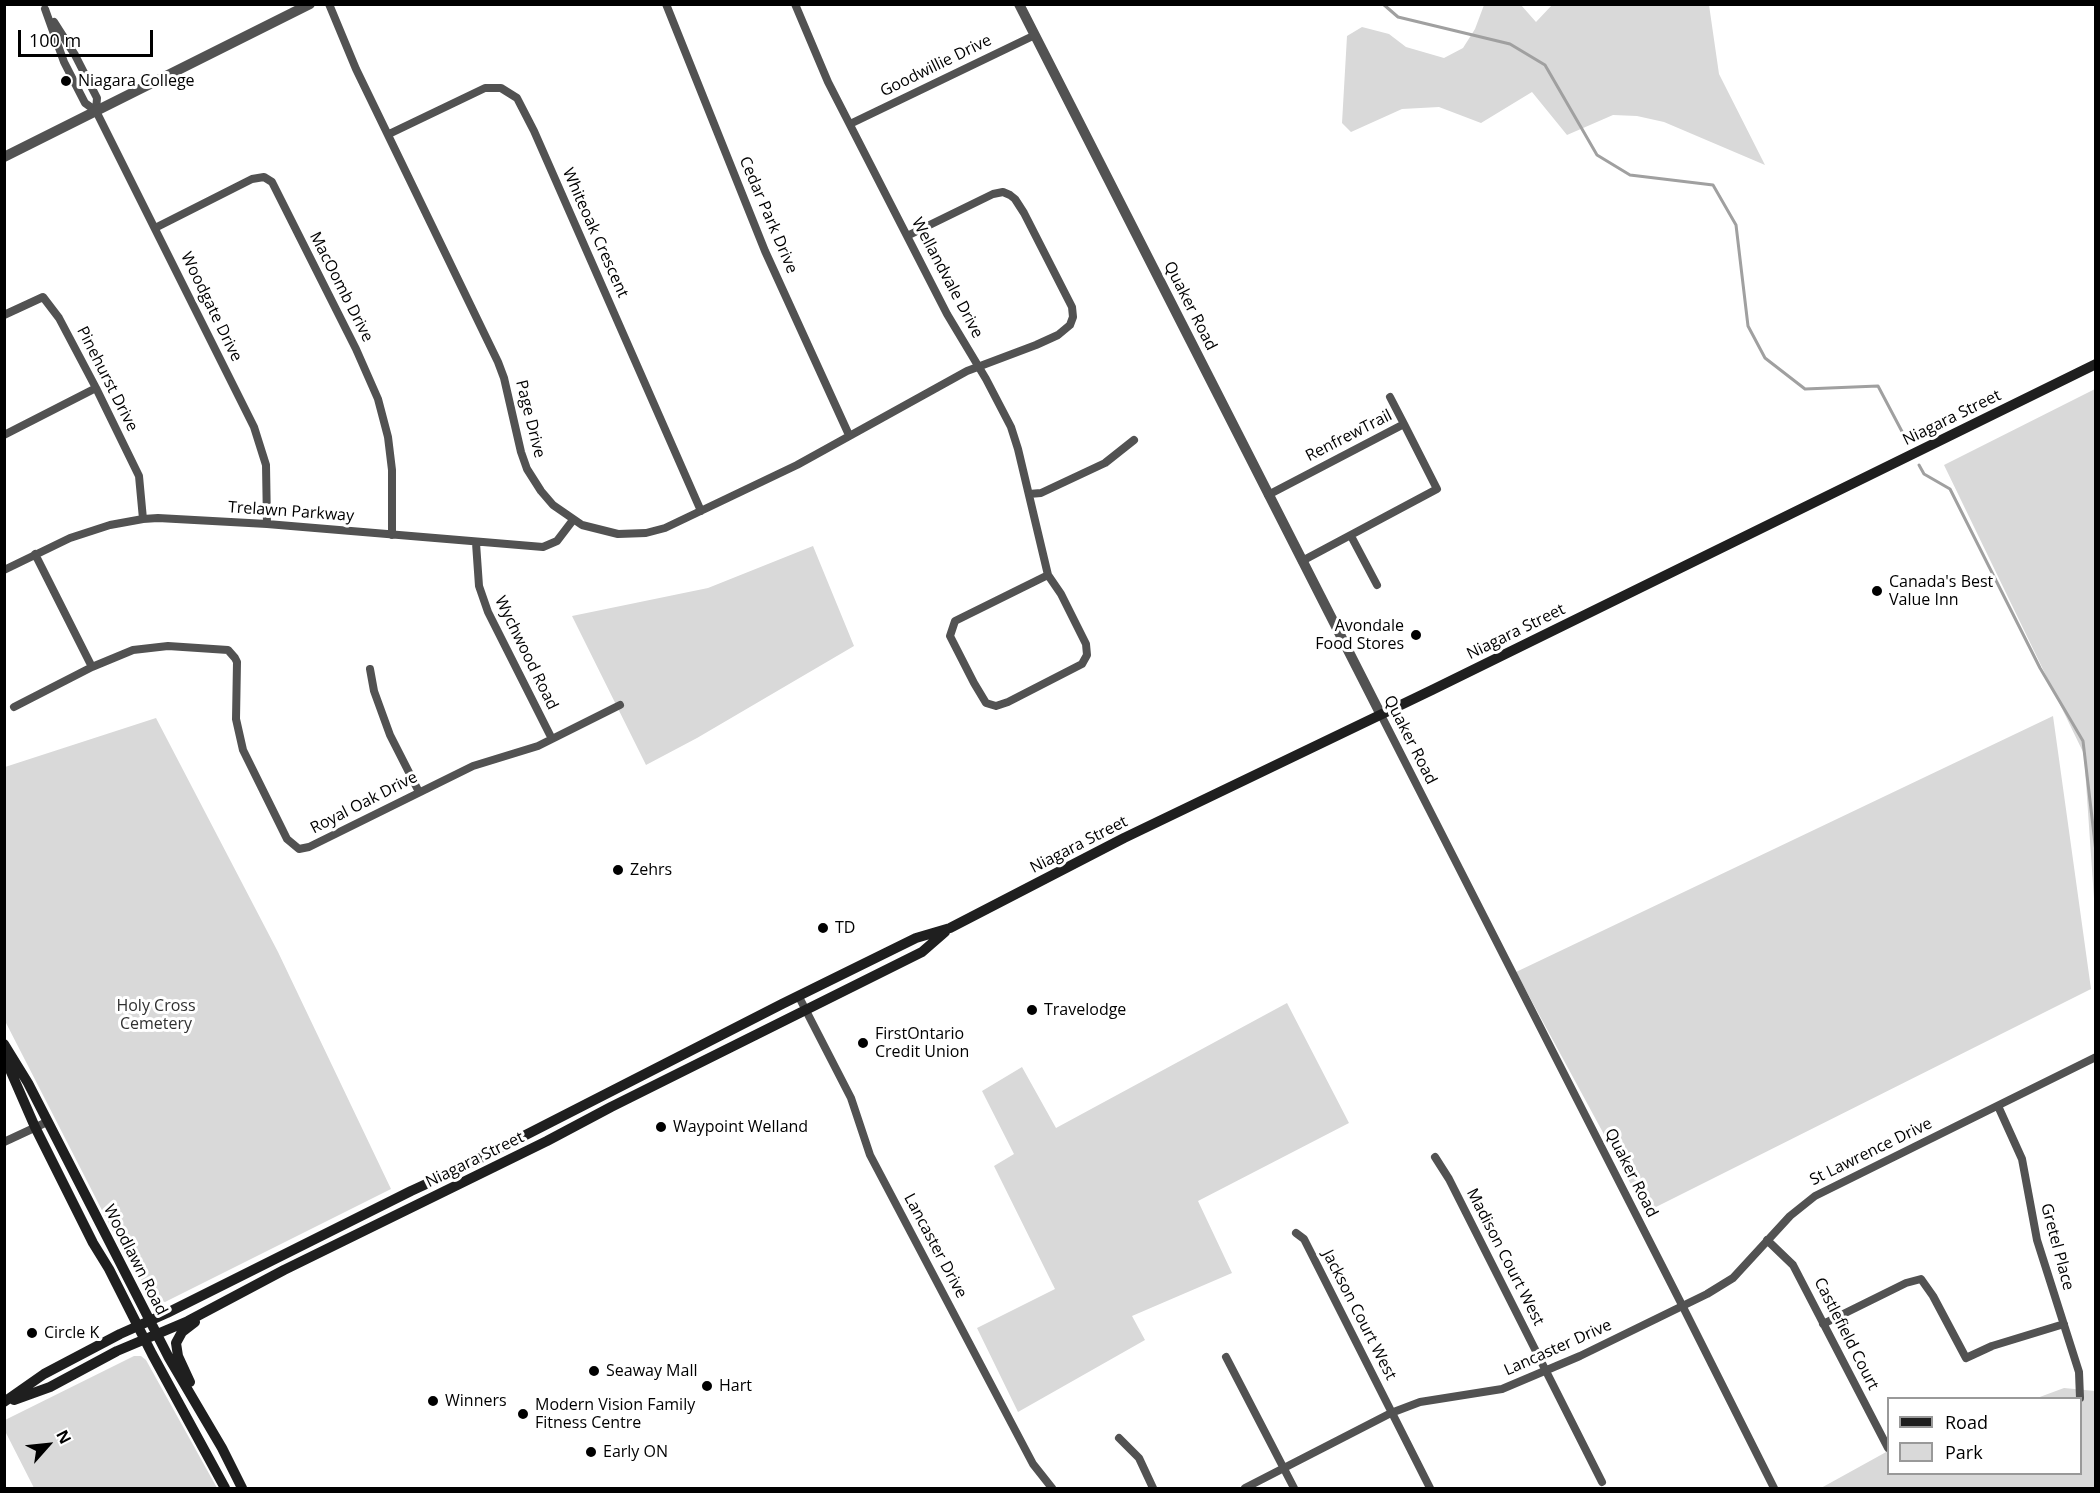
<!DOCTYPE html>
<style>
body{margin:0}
#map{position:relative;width:2100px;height:1493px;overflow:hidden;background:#fff;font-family:"Open Sans",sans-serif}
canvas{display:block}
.frame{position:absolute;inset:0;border:6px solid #000;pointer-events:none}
.legend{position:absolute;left:1887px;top:1397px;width:195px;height:78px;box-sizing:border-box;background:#fff;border:2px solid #999;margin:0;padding:8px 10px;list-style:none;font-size:18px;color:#000}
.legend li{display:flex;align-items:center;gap:12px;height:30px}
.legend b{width:30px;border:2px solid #999}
.north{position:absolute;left:18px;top:1415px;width:60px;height:60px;-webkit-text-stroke:4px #fff;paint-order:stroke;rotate:63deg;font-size:16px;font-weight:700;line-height:24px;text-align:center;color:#000}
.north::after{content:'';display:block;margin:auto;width:21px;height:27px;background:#000;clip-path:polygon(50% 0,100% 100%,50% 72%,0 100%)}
.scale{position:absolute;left:18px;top:30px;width:135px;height:27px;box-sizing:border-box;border:3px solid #000;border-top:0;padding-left:8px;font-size:18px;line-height:21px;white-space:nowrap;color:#000;-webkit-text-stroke:4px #fff;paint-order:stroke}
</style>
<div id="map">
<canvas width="2100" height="1493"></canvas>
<div class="frame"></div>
<ul class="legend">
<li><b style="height:8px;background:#1f1f1f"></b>Road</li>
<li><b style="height:16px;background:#d9d9d9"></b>Park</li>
</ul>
<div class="north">N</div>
<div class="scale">100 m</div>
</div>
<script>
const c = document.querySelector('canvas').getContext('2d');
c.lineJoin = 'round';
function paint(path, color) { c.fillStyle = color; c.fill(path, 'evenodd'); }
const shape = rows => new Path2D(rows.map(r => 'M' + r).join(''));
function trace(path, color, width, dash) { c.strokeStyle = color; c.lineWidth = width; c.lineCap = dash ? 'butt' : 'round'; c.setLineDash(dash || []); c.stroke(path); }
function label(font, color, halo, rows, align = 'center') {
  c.font = font + ' "Open Sans",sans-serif'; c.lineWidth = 6; c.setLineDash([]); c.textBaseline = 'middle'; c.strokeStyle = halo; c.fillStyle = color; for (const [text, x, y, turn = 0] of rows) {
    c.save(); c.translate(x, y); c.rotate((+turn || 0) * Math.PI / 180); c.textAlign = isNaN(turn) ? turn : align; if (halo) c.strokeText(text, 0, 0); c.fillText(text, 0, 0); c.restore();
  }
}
paint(shape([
 [1484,5,1521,5,1536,22,1552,5,1709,5,1719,74,1765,165,1664,122,1637,116,1613,115,1567,135,1532,92,1481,123,1439,107,1402,109,1351,132,1342,123,1347,36,1362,27,1389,34,1406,47,1444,58,1463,48,1475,29],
 [2095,389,2095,913,2084,754,1944,465],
 [813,546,854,646,697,738,646,765,572,616,708,588],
 [2053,716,2091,989,1646,1212,1516,972],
 [156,718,278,952,391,1189,165,1302,155,1299,128,1261,4,1019,5,767],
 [1287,1003,1349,1123,1198,1201,1232,1273,1132,1316,1145,1340,1018,1412,977,1328,1055,1289,994,1166,1014,1154,982,1091,1022,1067,1056,1128],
 [134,1356,141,1356,146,1360,217,1488,34,1488,5,1431,5,1420],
 [2064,1388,2095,1391,2095,1488,1821,1488,1888,1451,1888,1474,2080,1474,2080,1398,2037,1398]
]), '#d9d9d9');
trace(shape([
 [1383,4,1398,17,1510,44,1545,65,1597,155,1630,175,1713,185,1736,225,1748,326,1765,358,1805,389,1878,386,1907,441],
 [1919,465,1924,474,1950,489,2040,668,2083,741,2096,852]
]), '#a0a0a0', 3);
trace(shape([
 [329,4,356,69,498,362,504,378,521,452,527,469,541,491,553,505,582,525,618,534,646,533,665,528,797,465,967,371,1036,345,1058,335,1070,325,1073,317,1072,307,1024,213,1015,199,1010,195,1003,192,993,194,907,236],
 [666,4,765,251,849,435],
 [795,4,828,82,947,314,986,379,1011,427,1018,449,1048,575,1061,594,1086,644,1087,655,1082,664,1008,702,996,706,986,703,974,683,950,636,955,621,1048,575],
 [45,9,64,62,85,103,96,111,254,427,266,465,267,524],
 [54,22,75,55,97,98,96,111],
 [850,124,1035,35],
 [389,134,485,88,501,88,517,98,534,131,701,511],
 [155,228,252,179,264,177,272,182,356,349,378,399,388,437,392,470,392,535],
 [4,315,43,297,59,318,96,388,139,476,143,519],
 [1390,397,1404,424],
 [4,435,96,388],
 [1029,494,1041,493,1105,463,1134,440],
 [1268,495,1404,424,1437,489,1302,561],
 [1351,536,1377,585],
 [476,543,479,586,488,612,552,739],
 [35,554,92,667],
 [4,570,70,538,110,525,143,519,158,518,267,524,543,547,557,541,573,520],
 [370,669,374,691,390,735,419,792],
 [14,707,92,667,133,650,168,646,228,650,235,658,237,662,236,719,243,750,287,839,299,849,309,847,473,766,538,746,620,705],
 [1381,715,1682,1305,1774,1488],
 [799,997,851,1098,870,1155,1033,1464,1052,1488],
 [1998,1106,2022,1159,2037,1240,2079,1372,2080,1398],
 [4,1142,47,1122],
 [1435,1157,1449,1179,1602,1482],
 [1296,1233,1304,1239,1430,1488],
 [1767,1240,1793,1265,1888,1448],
 [1823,1324,1906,1283,1921,1279,1933,1296,1966,1358,1992,1346,2064,1324],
 [1226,1357,1294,1488],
 [1119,1438,1139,1458,1153,1488],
 [1245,1488,1391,1413,1420,1402,1502,1389,1580,1356,1707,1294,1733,1278,1790,1216,1815,1196,2096,1057]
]), '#525252', 8);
trace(shape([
 [1019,4,1381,715],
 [4,157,310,4]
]), '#525252', 10);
trace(shape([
 [4,1044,28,1083,169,1358,222,1448,242,1488],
 [4,1056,35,1127,93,1243,109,1269,152,1354,225,1488],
 [190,1382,178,1356,176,1343,182,1332,195,1322],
 [14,1400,50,1387,117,1351,188,1321,284,1270,547,1141,611,1107,922,952,945,932],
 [4,1402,44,1374,120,1334,167,1313,411,1191,463,1167,782,1004,916,938,950,928,1124,838,1432,690,2096,364]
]), '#1f1f1f', 10);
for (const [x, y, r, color] of [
 [66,81,6,"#000"],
 [1877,591,6,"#000"],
 [1416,635,6,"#000"],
 [618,870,6,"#000"],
 [823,928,6,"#000"],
 [1032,1010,6,"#000"],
 [863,1043,6,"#000"],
 [661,1127,6,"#000"],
 [32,1333,6,"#000"],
 [594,1371,6,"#000"],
 [707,1386,6,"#000"],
 [433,1401,6,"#000"],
 [523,1414,6,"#000"],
 [591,1452,6,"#000"]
]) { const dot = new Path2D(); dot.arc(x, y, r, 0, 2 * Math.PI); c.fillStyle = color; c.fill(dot); trace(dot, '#fff', 2); }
label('16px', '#000', '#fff', [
 ["Goodwillie Drive",936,66,-26],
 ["Cedar Park Drive",768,215,67],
 ["Whiteoak Crescent",595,233,66],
 ["Wellandvale Drive",947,278,62],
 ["MacOomb Drive",341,287,63],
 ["Quaker Road",1190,306,63],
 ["Woodgate Drive",211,307,64],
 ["Pinehurst Drive",107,379,63],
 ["Niagara Street",1952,418,-26],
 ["Page Drive",530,419,76],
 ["RenfrewTrail",1349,436,-27],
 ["Trelawn Parkway",291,512,4],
 ["Niagara Street",1516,632,-26],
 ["Wychwood Road",526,653,64],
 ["Quaker Road",1410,740,63],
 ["Royal Oak Drive",364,803,-27],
 ["Niagara Street",1079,845,-27],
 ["St Lawrence Drive",1871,1152,-26],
 ["Niagara Street",475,1160,-26],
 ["Quaker Road",1631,1173,63],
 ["Lancaster Drive",935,1246,62],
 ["Gretel Place",2057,1247,75],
 ["Madison Court West",1505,1257,63],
 ["Woodlawn Road",135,1260,63],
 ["Jackson Court West",1359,1315,63],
 ["Castlefield Court",1846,1334,63],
 ["Lancaster Drive",1558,1348,-24]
]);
label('16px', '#000', '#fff', [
 ["Niagara College",78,81],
 ["Canada's Best",1889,582],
 ["Value Inn",1889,600],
 ["Avondale",1404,626,"right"],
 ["Food Stores",1404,644,"right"],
 ["Zehrs",630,870],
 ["TD",835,928],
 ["Travelodge",1044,1010],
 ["FirstOntario",875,1034],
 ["Credit Union",875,1052],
 ["Waypoint Welland",673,1127],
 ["Circle K",44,1333],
 ["Seaway Mall",606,1371],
 ["Hart",719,1386],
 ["Winners",445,1401],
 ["Modern Vision Family",535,1405],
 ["Fitness Centre",535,1423],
 ["Early ON",603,1452]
], 'left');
label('16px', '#303030', '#fff', [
 ["Holy Cross",156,1006],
 ["Cemetery",156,1024]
]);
</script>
